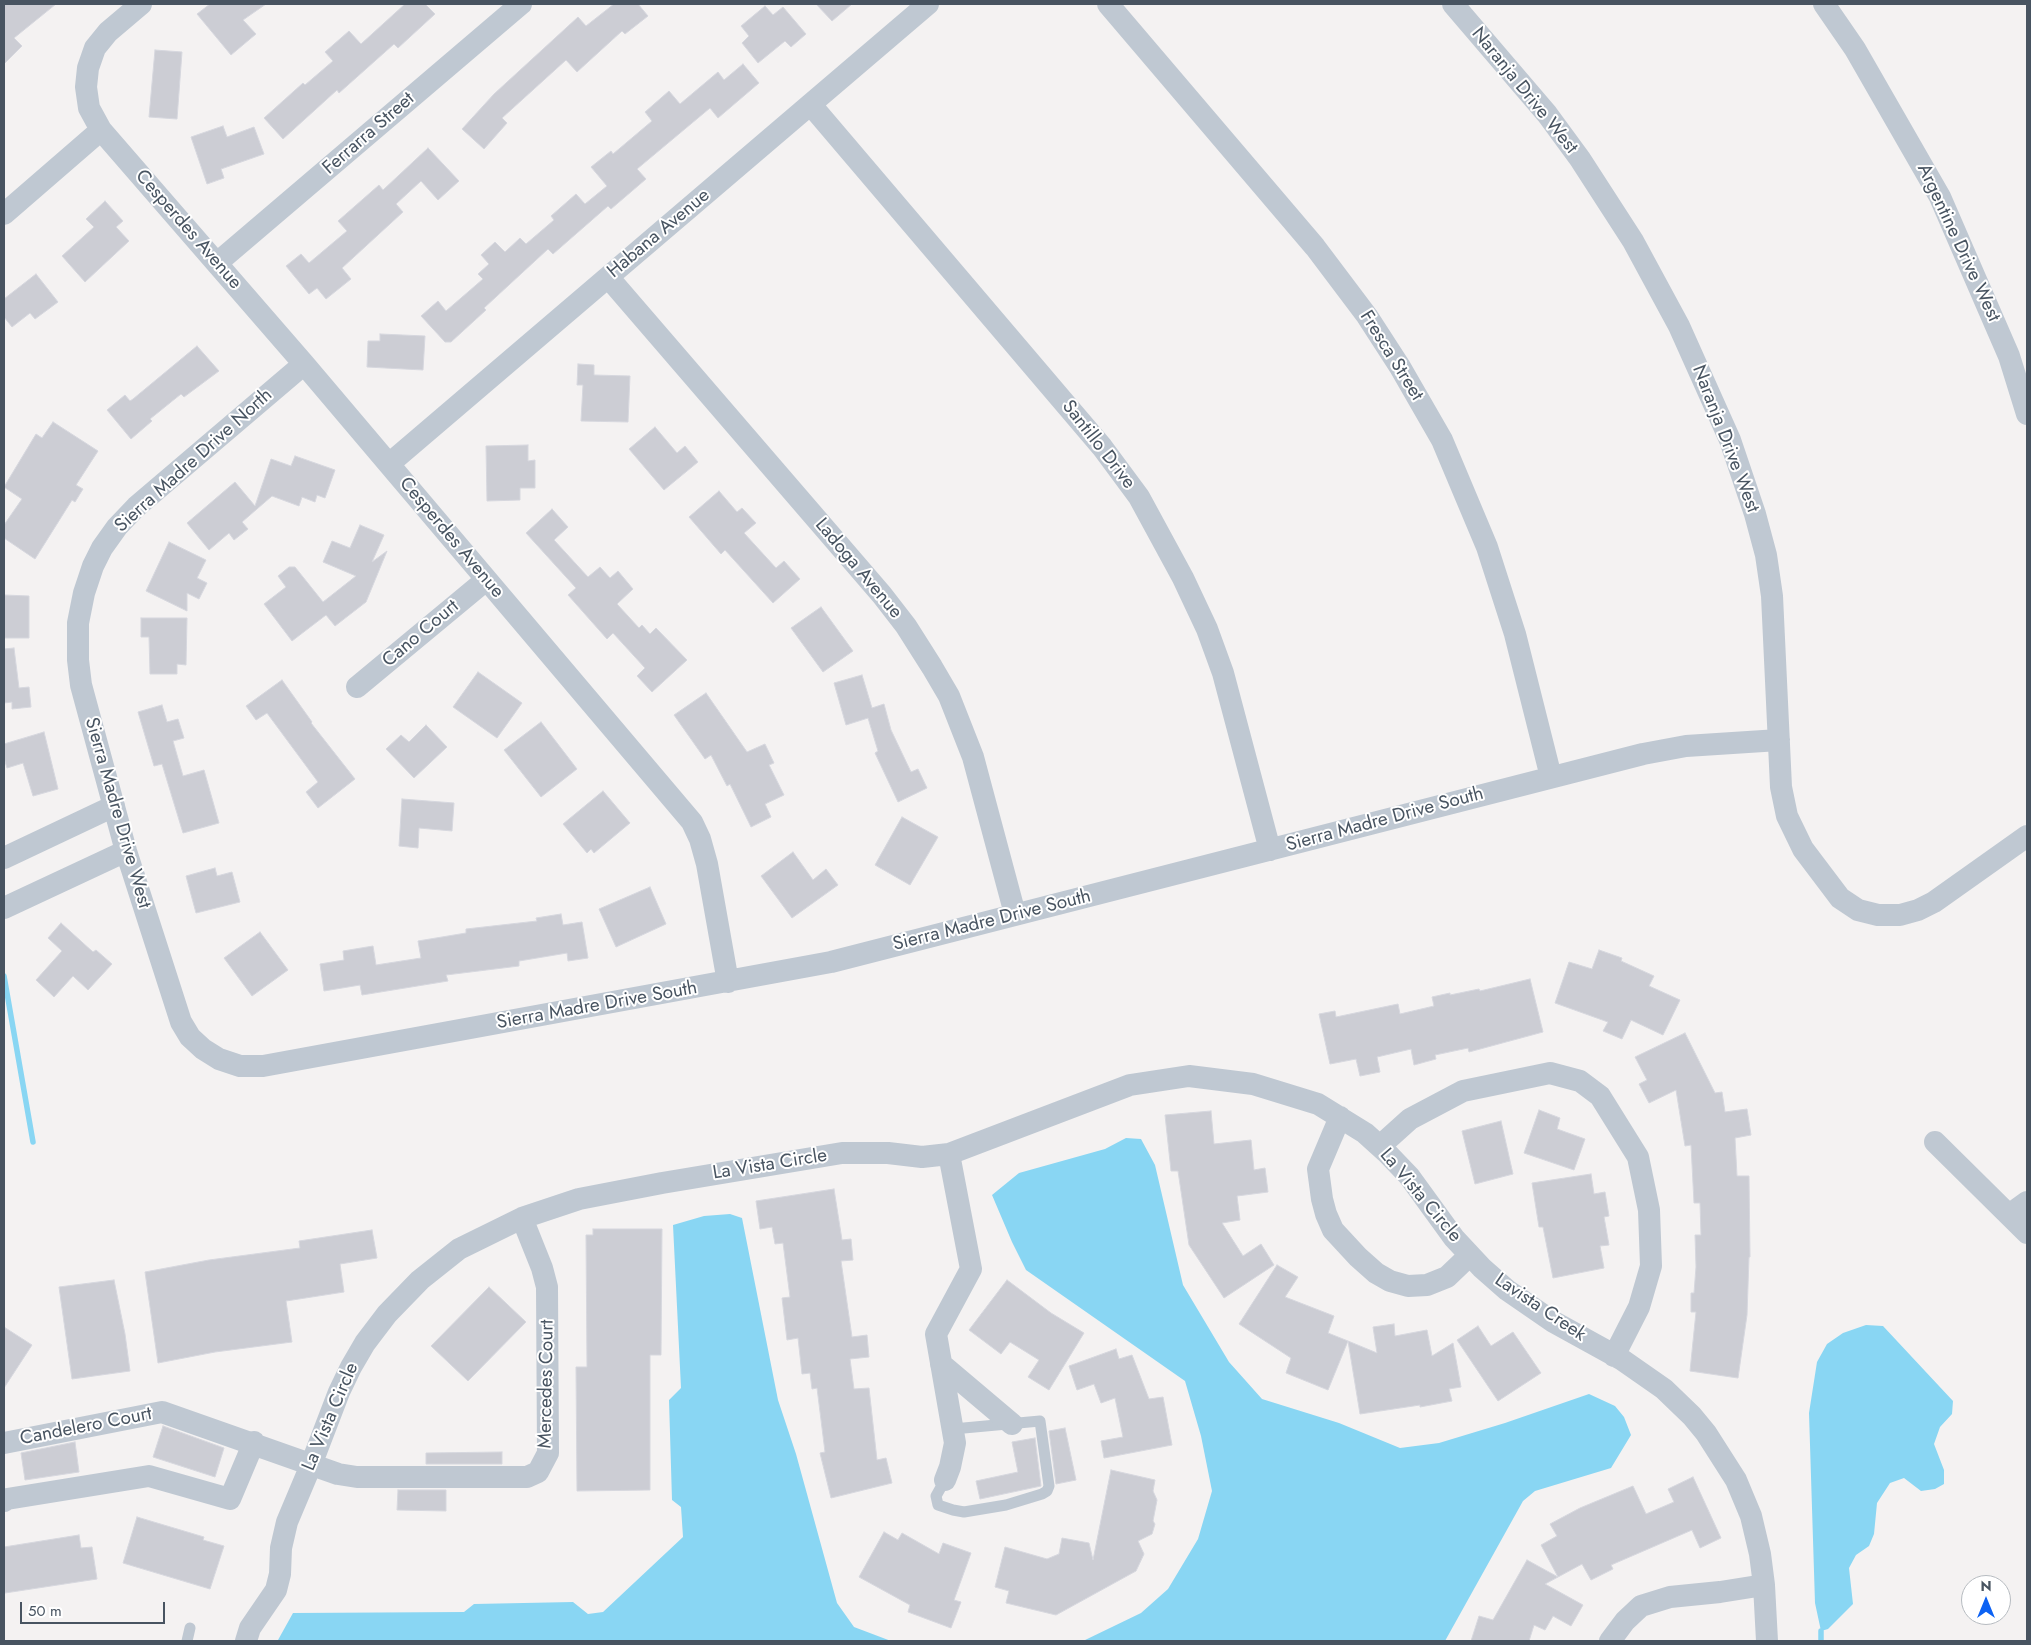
<!DOCTYPE html>
<style>
body{margin:0}
#map{position:relative;width:2031px;height:1645px;overflow:hidden;background:#f4f2f2;font-family:Jost,sans-serif}
canvas{display:block}
.frame{position:absolute;inset:0;border:5px solid #485461;pointer-events:none}
.north{position:absolute;left:1961px;top:1575px;width:50px;height:50px;box-sizing:border-box;background:#fff;border:1px solid #b6bbc0;border-radius:50%;rotate:0deg;font-size:14px;font-weight:700;line-height:20px;text-align:center;color:#485461}
.north::after{content:'';display:block;margin:auto;width:18px;height:22px;background:#0d62f3;clip-path:polygon(50% 0,100% 100%,50% 72%,0 100%)}
.scale{position:absolute;left:20px;top:1602px;width:145px;height:22px;box-sizing:border-box;border:2px solid #485461;border-top:0;padding-left:6px;font-size:15px;line-height:18px;white-space:nowrap;color:#485461;-webkit-text-stroke:4px #fff;paint-order:stroke}
</style>
<div id="map">
<canvas width="2031" height="1645"></canvas>
<div class="frame"></div>
<div class="north">N</div>
<div class="scale">50 m</div>
</div>
<script>
const c = document.querySelector('canvas').getContext('2d');
c.lineJoin = 'round';
function paint(path, color) { c.fillStyle = color; c.fill(path, 'evenodd'); }
const shape = rows => new Path2D(rows.map(r => 'M' + r).join(''));
function trace(path, color, width, dash) { c.strokeStyle = color; c.lineWidth = width; c.lineCap = dash ? 'butt' : 'round'; c.setLineDash(dash || []); c.stroke(path); }
function label(font, color, halo, rows, align = 'center') {
  c.font = font + ' Jost,sans-serif'; c.lineWidth = 4; c.setLineDash([]); c.textBaseline = 'middle'; c.strokeStyle = halo; c.fillStyle = color; for (const [text, x, y, turn = 0] of rows) {
    c.save(); c.translate(x, y); c.rotate((+turn || 0) * Math.PI / 180); c.textAlign = isNaN(turn) ? turn : align; if (halo) c.strokeText(text, 0, 0); c.fillText(text, 0, 0); c.restore();
  }
}
paint(shape([
 [1126,1138,1141,1139,1155,1165,1183,1285,1229,1362,1262,1399,1339,1423,1400,1448,1439,1443,1505,1423,1589,1394,1615,1406,1624,1417,1631,1435,1611,1468,1535,1491,1523,1501,1445,1641,1083,1641,1141,1613,1168,1589,1198,1539,1212,1491,1201,1436,1185,1381,1026,1270,1012,1242,992,1195,1019,1173,1105,1149],
 [730,1214,742,1218,778,1400,796,1454,837,1603,854,1627,891,1641,278,1640,293,1613,464,1612,474,1604,573,1602,588,1614,603,1612,683,1537,681,1507,672,1500,669,1400,681,1388,673,1225,704,1216],
 [1866,1325,1883,1326,1953,1401,1952,1414,1940,1427,1934,1444,1944,1470,1944,1484,1935,1489,1921,1491,1904,1478,1890,1483,1877,1503,1874,1534,1869,1546,1856,1555,1849,1568,1853,1604,1828,1629,1821,1631,1815,1603,1809,1413,1817,1362,1827,1344,1843,1333]
]), '#89d6f3');
trace(shape([
 [4,976,33,1142],
 [1821,1631,1821,1641]
]), '#89d6f3', 5.5);
const building = shape([
 [4,4,56,4,14,38,22,46,4,64,4,4],
 [210,4,266,4,243,20,256,34,231,55,197,14,210,4],
 [405,4,425,4,435,14,398,48,394,44,339,93,337,90,283,139,264,118,303,83,305,85,333,61,325,52,349,31,361,44,405,4],
 [614,4,638,4,648,16,625,34,622,31,577,72,566,60,502,118,507,123,484,149,462,129,494,94,578,17,586,26,614,4],
 [816,4,852,4,832,21,816,4],
 [765,6,773,15,783,7,806,34,791,47,785,41,758,63,742,43,749,36,741,26,765,6],
 [155,50,182,52,177,119,149,117,155,50],
 [743,64,759,83,718,118,710,108,637,169,646,179,611,209,608,206,553,254,548,249,484,308,486,310,451,342,445,342,421,316,438,301,446,311,483,279,478,274,489,264,481,255,495,242,505,252,520,238,526,244,554,220,551,216,576,194,585,204,607,186,591,167,611,151,613,154,652,121,645,112,669,91,680,104,718,72,724,80,743,64],
 [223,126,227,137,254,127,264,154,221,169,224,178,207,184,191,137,223,126],
 [428,148,459,181,438,200,421,181,396,204,403,212,342,268,351,279,326,299,317,288,309,294,286,266,301,254,309,263,347,231,338,221,379,185,383,190,428,148],
 [105,201,123,221,116,227,129,241,85,282,62,256,94,227,86,219,105,201],
 [36,274,58,302,35,319,30,313,12,327,4,317,4,299,36,274],
 [380,334,425,336,423,370,367,367,368,341,380,341,380,334],
 [197,346,219,371,184,397,181,394,150,419,152,421,131,439,107,410,125,395,130,401,133,399,197,346],
 [578,364,594,365,594,375,630,376,628,422,581,421,583,385,577,385,578,364],
 [53,422,98,451,76,485,83,489,75,502,72,500,35,559,4,538,4,525,22,499,4,487,36,434,42,438,53,422],
 [655,427,677,453,685,446,698,462,664,490,629,449,655,427],
 [528,445,528,461,535,460,535,488,520,488,520,500,487,501,486,446,528,445],
 [295,456,335,470,325,498,317,495,315,502,302,497,299,506,272,496,242,522,248,529,234,540,229,533,209,550,187,523,235,482,255,506,271,459,291,466,295,456],
 [719,491,737,512,742,508,756,523,744,533,776,568,784,561,800,579,773,603,725,550,721,554,689,517,719,491],
 [552,509,568,527,554,540,588,577,600,567,610,578,618,571,633,589,617,604,639,628,642,625,650,634,656,628,687,660,652,692,637,676,645,668,613,633,607,639,568,595,576,588,526,533,552,509],
 [360,525,384,535,372,562,387,551,366,602,335,626,326,615,292,641,264,604,286,587,278,576,289,567,295,567,323,602,356,576,323,562,332,541,350,548,360,525],
 [169,542,206,560,197,578,207,583,199,599,187,593,187,611,146,591,169,542],
 [4,595,29,596,29,638,4,638,4,595],
 [821,607,853,651,823,672,791,628,821,607],
 [141,618,187,618,186,665,177,664,177,674,150,674,149,637,141,637,141,618],
 [14,648,19,688,29,687,31,707,12,709,12,702,4,703,4,649,14,648],
 [478,672,522,703,497,738,453,707,478,672],
 [862,675,872,708,884,704,891,730,911,772,918,769,927,788,898,802,875,753,878,751,868,718,846,725,834,683,862,675],
 [282,680,312,722,311,723,355,779,318,808,306,792,318,782,267,713,256,720,246,706,282,680],
 [706,693,747,752,765,744,774,763,769,765,784,795,765,804,771,817,751,827,730,784,727,786,711,755,705,759,674,715,706,693],
 [162,705,167,722,178,719,184,738,173,741,183,776,204,770,219,823,183,833,162,764,154,766,138,712,162,705],
 [541,722,577,769,541,797,504,750,541,722],
 [426,725,447,747,414,778,386,749,401,735,409,742,426,725],
 [44,732,58,789,33,796,23,763,7,768,4,758,4,744,44,732],
 [603,791,630,823,594,853,591,849,587,853,563,824,603,791],
 [402,799,454,803,452,831,419,828,418,848,399,846,402,799],
 [902,817,938,837,910,885,875,865,902,817],
 [793,852,813,880,826,869,838,885,792,918,761,876,793,852],
 [215,868,217,876,232,872,240,902,196,913,186,876,215,868],
 [650,887,666,924,616,947,599,909,650,887],
 [561,914,563,925,582,922,588,958,568,961,567,953,519,961,519,966,446,975,448,981,362,995,360,985,324,991,320,964,344,960,343,951,373,946,376,965,421,958,418,941,466,933,466,929,537,921,536,918,561,914],
 [61,923,93,952,96,950,112,964,88,990,73,976,54,997,36,980,62,951,48,938,61,923],
 [260,932,288,970,252,996,224,958,260,932],
 [1599,950,1622,958,1621,961,1654,976,1649,986,1680,1000,1663,1035,1631,1020,1622,1039,1603,1031,1608,1022,1555,1003,1569,962,1592,969,1599,950],
 [1530,979,1543,1032,1469,1052,1468,1048,1435,1055,1436,1059,1414,1065,1411,1049,1377,1057,1380,1072,1360,1076,1356,1059,1330,1064,1319,1014,1335,1011,1336,1017,1398,1004,1400,1014,1434,1006,1432,997,1450,993,1450,995,1479,989,1480,991,1530,979],
 [1685,1033,1715,1093,1722,1092,1725,1112,1747,1109,1751,1135,1735,1138,1737,1176,1749,1176,1750,1257,1749,1257,1747,1315,1738,1378,1690,1371,1696,1312,1691,1312,1691,1293,1694,1293,1696,1267,1695,1235,1701,1235,1700,1203,1694,1203,1691,1145,1685,1146,1676,1090,1649,1103,1639,1084,1647,1080,1635,1057,1685,1033],
 [1539,1110,1560,1118,1557,1129,1585,1139,1574,1170,1524,1153,1539,1110],
 [1211,1111,1214,1144,1251,1140,1254,1170,1265,1168,1268,1192,1237,1196,1240,1220,1222,1223,1243,1256,1261,1244,1274,1265,1224,1298,1189,1245,1178,1171,1171,1171,1165,1115,1211,1111],
 [1501,1121,1513,1174,1475,1184,1462,1131,1501,1121],
 [1591,1174,1594,1194,1605,1192,1609,1216,1604,1217,1609,1245,1600,1246,1604,1268,1553,1278,1543,1227,1539,1227,1532,1183,1591,1174],
 [834,1189,842,1240,851,1239,853,1260,841,1261,852,1337,867,1335,869,1357,850,1359,854,1389,869,1388,877,1460,886,1458,892,1483,831,1498,820,1453,825,1452,817,1388,812,1389,810,1373,802,1374,798,1338,787,1340,782,1298,790,1297,783,1243,775,1244,772,1227,760,1229,756,1201,834,1189],
 [593,1229,662,1229,661,1355,650,1355,650,1490,577,1491,576,1367,587,1367,586,1235,593,1235,593,1229],
 [372,1230,377,1258,340,1264,344,1292,286,1301,292,1342,215,1352,158,1363,145,1272,209,1260,300,1248,299,1241,372,1230],
 [1277,1265,1298,1277,1285,1297,1334,1316,1328,1333,1348,1341,1328,1390,1286,1373,1291,1358,1239,1324,1277,1265],
 [114,1280,125,1334,130,1371,72,1379,59,1287,114,1280],
 [1007,1280,1051,1313,1084,1333,1049,1390,1028,1377,1039,1360,1010,1342,1001,1354,969,1330,1007,1280],
 [489,1287,526,1322,468,1381,431,1346,489,1287],
 [1394,1324,1395,1336,1427,1330,1432,1356,1453,1343,1461,1387,1449,1389,1452,1401,1420,1407,1420,1405,1360,1414,1348,1341,1377,1353,1373,1327,1394,1324],
 [1478,1326,1491,1346,1513,1332,1541,1373,1498,1401,1457,1340,1478,1326],
 [4,1327,32,1345,4,1388,4,1327],
 [1116,1349,1119,1359,1132,1355,1149,1399,1163,1397,1172,1445,1104,1458,1101,1441,1123,1437,1115,1398,1101,1403,1094,1384,1077,1390,1069,1366,1116,1349],
 [163,1426,224,1448,215,1477,153,1457,163,1426],
 [1065,1428,1076,1480,1056,1484,1049,1431,1065,1428],
 [1035,1438,1041,1486,980,1499,976,1481,1018,1472,1012,1442,1035,1438],
 [75,1442,79,1472,25,1480,21,1453,75,1442],
 [502,1452,502,1464,426,1464,426,1453,502,1452],
 [1111,1470,1155,1480,1153,1491,1157,1500,1153,1521,1155,1524,1152,1534,1138,1541,1144,1554,1136,1571,1056,1615,1006,1603,1009,1591,995,1587,1005,1547,1047,1559,1059,1554,1062,1538,1089,1543,1093,1560,1111,1470],
 [1693,1477,1721,1538,1700,1548,1692,1530,1611,1565,1613,1569,1591,1580,1582,1564,1558,1577,1541,1545,1557,1536,1550,1524,1580,1508,1633,1486,1646,1514,1674,1502,1668,1489,1693,1477],
 [398,1490,446,1490,446,1511,397,1510,398,1490],
 [137,1517,204,1537,203,1540,224,1546,210,1589,123,1563,137,1517],
 [884,1532,898,1540,902,1533,939,1554,943,1543,971,1553,954,1600,961,1602,951,1628,908,1612,910,1605,859,1577,884,1532],
 [79,1535,81,1548,92,1547,97,1579,5,1593,4,1547,79,1535],
 [1527,1560,1558,1577,1545,1584,1583,1605,1571,1626,1553,1616,1545,1630,1534,1625,1529,1641,1471,1641,1479,1616,1493,1620,1527,1560]
]);
paint(building, '#cccdd4');
trace(building, '#d6d7de', 1);
trace(shape([
 [945,1480,936,1496,938,1505,953,1510,964,1512,1006,1505,1042,1494,1047,1491,1049,1486,1040,1421,953,1429],
 [187,1641,190,1628]
]), '#bfc8d2', 11);
trace(shape([
 [141,4,108,32,95,48,88,68,86,87,89,108,101,130,304,364,692,822,700,839,707,864,728,982],
 [1108,4,1315,247,1367,316,1400,367,1442,440,1487,547,1515,634,1551,777],
 [1453,4,1547,114,1580,159,1633,241,1679,326,1730,440,1755,514,1766,555,1772,596,1781,787,1787,816,1803,849,1840,898,1858,910,1878,915,1900,915,1918,910,1934,902,2027,836],
 [1824,4,1855,49,1940,197,2009,356,2027,414],
 [811,105,1102,447,1139,497,1183,578,1207,629,1223,673,1270,850],
 [4,214,101,130],
 [217,263,521,4],
 [608,277,882,595,906,626,932,667,949,696,973,757,1015,914],
 [304,364,136,507,117,527,102,548,93,566,84,593,78,623,78,660,81,685,126,851,181,1022,190,1037,203,1049,219,1059,240,1066,263,1066,831,962,1643,754,1686,746,1779,740],
 [389,464,928,4],
 [357,687,486,580],
 [4,858,114,806],
 [4,908,126,851],
 [1340,1117,1318,1169,1322,1199,1326,1214,1333,1230,1358,1257,1376,1273,1390,1281,1408,1286,1427,1285,1447,1277,1470,1255],
 [1935,1142,2027,1233],
 [1380,1146,1410,1119,1463,1091,1550,1073,1580,1081,1600,1096,1638,1157,1649,1210,1651,1266,1639,1307,1614,1356],
 [2009,1215,2027,1202],
 [941,1364,1012,1424],
 [4,1443,162,1412,338,1474,357,1477,527,1477,538,1472,548,1453,547,1287,542,1268,522,1218],
 [945,1480,950,1467,955,1443,936,1334,971,1269,949,1154],
 [4,1501,7,1499,149,1476,230,1499,254,1442],
 [246,1641,250,1628,276,1590,280,1574,281,1548,287,1522,311,1465,339,1392,351,1367,365,1343,387,1314,420,1280,459,1249,522,1218,579,1199,662,1183,842,1153,888,1153,922,1157,949,1154,1130,1085,1189,1076,1253,1084,1318,1104,1365,1133,1386,1152,1409,1176,1454,1238,1482,1268,1507,1290,1552,1321,1621,1359,1664,1389,1692,1416,1706,1433,1736,1480,1751,1516,1760,1554,1764,1585,1767,1641],
 [1610,1641,1625,1621,1641,1606,1670,1597,1720,1592,1764,1585]
]), '#bfc8d2', 22);
label('19px', '#485461', '#fff', [
 ["Naranja Drive West",1524,91,51],
 ["Ferrarra Street",369,134,-41],
 ["Cesperdes Avenue",188,230,49],
 ["Habana Avenue",659,234,-40],
 ["Argentine Drive West",1958,243,65],
 ["Fresca Street",1391,356,58],
 ["Naranja Drive West",1725,439,69],
 ["Santillo Drive",1098,445,52],
 ["Sierra Madre Drive North",194,461,-42],
 ["Cesperdes Avenue",451,538,50],
 ["Ladoga Avenue",858,569,50],
 ["Cano Court",421,634,-40],
 ["Sierra Madre Drive West",117,813,74],
 ["Sierra Madre Drive South",1385,820,-15],
 ["Sierra Madre Drive South",992,921,-14],
 ["Sierra Madre Drive South",597,1006,-10],
 ["La Vista Circle",770,1165,-9],
 ["La Vista Circle",1420,1196,50],
 ["Lavista Creek",1540,1308,34],
 ["Mercedes Court",547,1384,-89],
 ["La Vista Circle",331,1417,-67],
 ["Candelero Court",86,1427,-11]
]);
</script>
